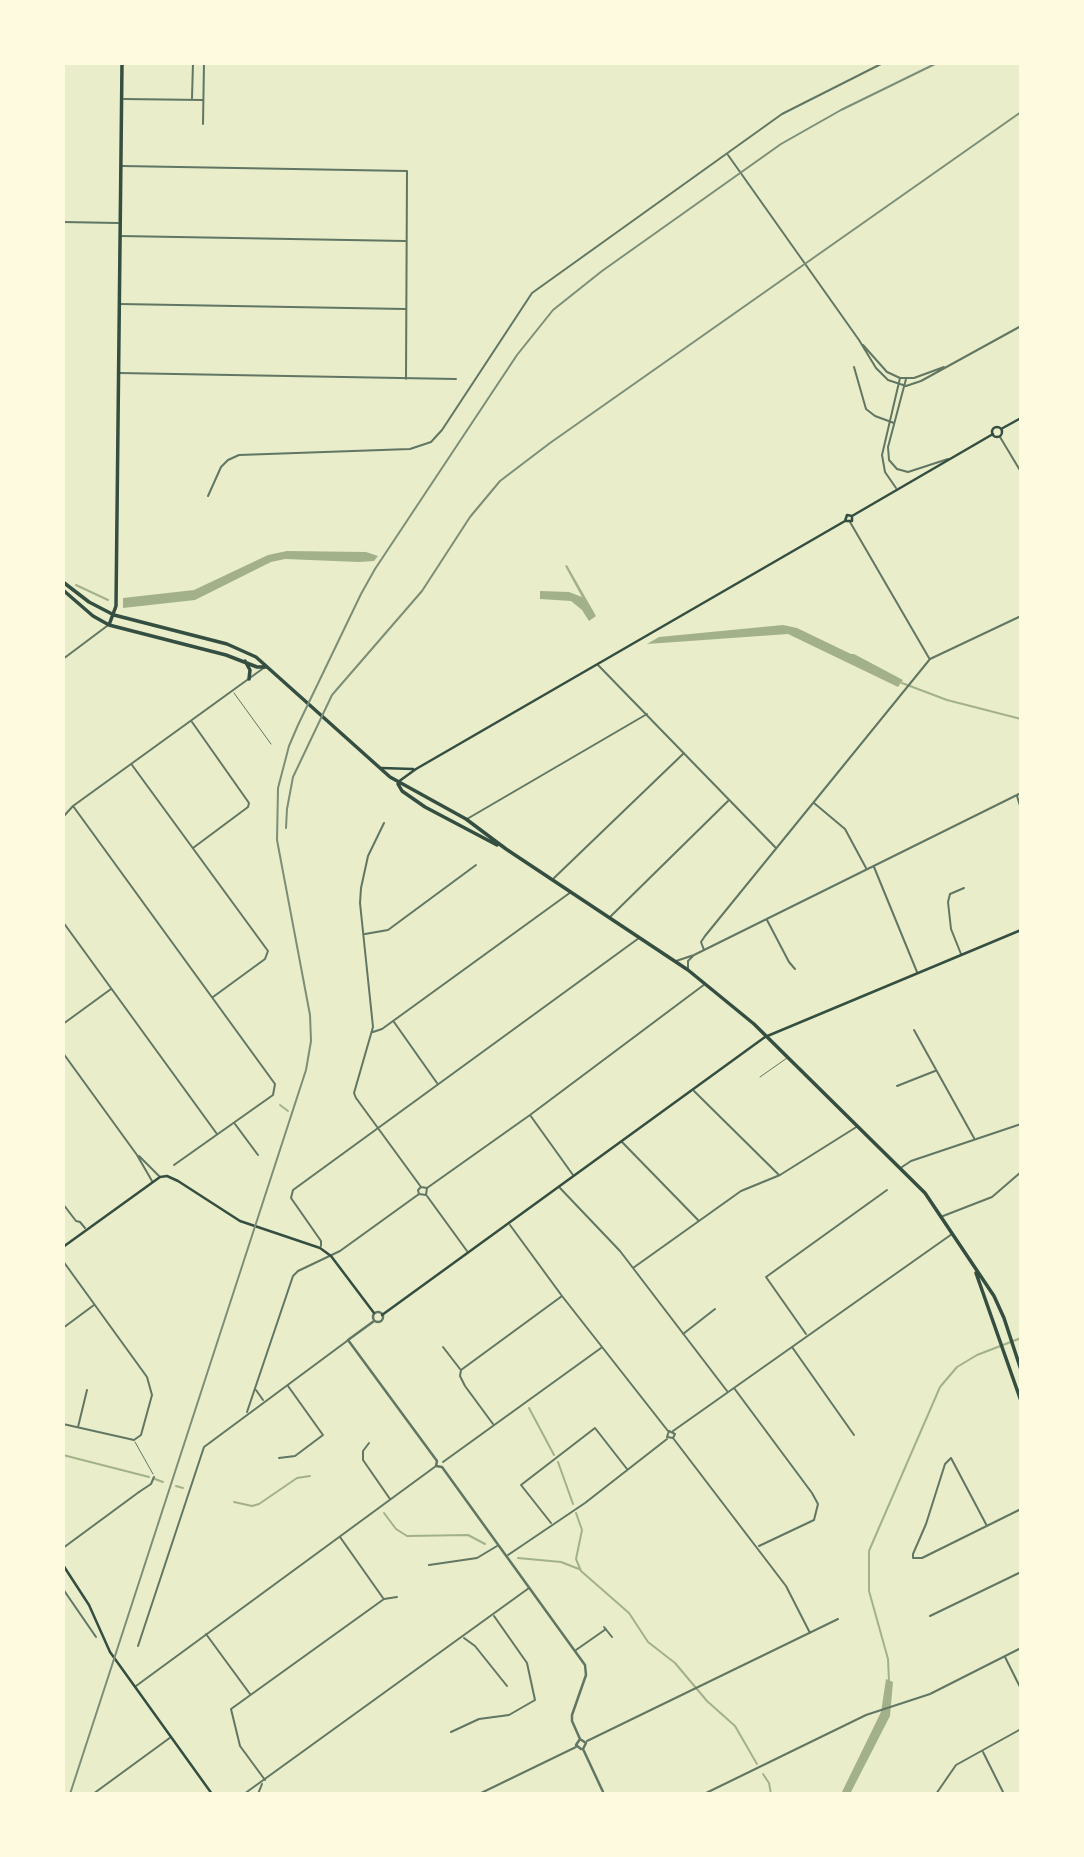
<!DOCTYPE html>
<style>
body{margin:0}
#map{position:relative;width:1084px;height:1857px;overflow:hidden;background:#e9edc9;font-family:Commissioner,sans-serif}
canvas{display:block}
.frame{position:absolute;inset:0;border:65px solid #fefae0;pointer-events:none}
</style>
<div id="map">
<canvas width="1084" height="1857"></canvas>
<div class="frame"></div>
</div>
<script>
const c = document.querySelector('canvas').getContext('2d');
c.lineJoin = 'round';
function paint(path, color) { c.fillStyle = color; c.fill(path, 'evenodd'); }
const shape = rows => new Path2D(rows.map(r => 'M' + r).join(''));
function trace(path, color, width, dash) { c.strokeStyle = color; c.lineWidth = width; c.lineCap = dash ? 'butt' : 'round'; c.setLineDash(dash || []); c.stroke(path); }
paint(shape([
 [287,551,366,552,378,556,374,561,359,562,285,559,271,562,195,600,123,608,123,598,194,590,268,555],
 [567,565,596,616,589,621,582,610,571,601,540,599,540,591,569,592,582,597,565,566],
 [783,625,797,628,851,654,854,654,903,680,898,687,788,634,647,644,659,637],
 [886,1679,893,1682,890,1716,850,1794,841,1794,881,1712]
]), '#a3b18a');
trace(shape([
 [76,585,108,600],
 [902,683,947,700,1021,719],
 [280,1105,288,1111],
 [529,1408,554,1455],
 [63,1455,149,1477],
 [558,1462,573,1504],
 [155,1479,163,1482],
 [176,1486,183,1488],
 [234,1502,252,1506,259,1504,297,1478,310,1476],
 [384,1513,396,1529,407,1536,468,1535,485,1544],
 [576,1513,582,1530,576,1559,581,1571,629,1613,648,1642,675,1663,707,1701,735,1726,757,1764],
 [518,1558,561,1562,579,1569],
 [889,1681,888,1659,869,1591,869,1551,878,1530,940,1387,957,1367,977,1355,1021,1338],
 [763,1774,769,1783,771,1794]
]), '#a3b18a', 2);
trace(shape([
 [234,693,271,744],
 [760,1077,787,1058],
 [135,1442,153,1474]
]), '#617663', 1);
trace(shape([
 [139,1492,151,1484,154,1477]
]), '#617663', 2);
trace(shape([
 [192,98,193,63],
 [124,99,203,100],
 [203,124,204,63],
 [728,155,859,340,876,368,888,380,906,386,921,381,1021,326],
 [122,166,407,171,406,379],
 [63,222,118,223],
 [120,236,405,241],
 [120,304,405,309],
 [863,345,887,372,900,378,914,378,944,367],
 [854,367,866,409,875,416,894,423],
 [119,373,456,379],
 [906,379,888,447,889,460,897,469,908,472,948,459],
 [1000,437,1021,472],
 [896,488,885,472,882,455,900,378],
 [208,496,221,467,228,460,239,455,410,449,431,442,442,430,532,293,782,114,883,63],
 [850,522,929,658],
 [63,659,107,626],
 [598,665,775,847],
 [192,722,249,803,248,807,193,848],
 [132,765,268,951,265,959,213,997],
 [1017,796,1021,809],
 [814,803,845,829,866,868],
 [73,806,275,1084,273,1095,174,1165],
 [63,817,73,806,265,667],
 [467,819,647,714],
 [384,823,368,856,361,888,360,903,373,1027,354,1093,356,1098,421,1187],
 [874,867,917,972],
 [554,878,684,753],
 [610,917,728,801],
 [767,920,789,962,795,969],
 [63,922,217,1134],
 [365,934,388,930,476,865],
 [704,950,701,942,705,936,930,659,1021,616],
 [961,954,951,929,948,902,950,894,964,888],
 [676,961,694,955,1021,793],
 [688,969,688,961,693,956],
 [394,1022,437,1083],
 [63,1024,111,989],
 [914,1030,974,1138],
 [373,1032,382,1029,571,892],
 [63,1053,137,1155,152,1181],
 [897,1086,935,1071],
 [694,1091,779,1175],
 [530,1115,573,1175],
 [235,1124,258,1155],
 [622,1142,699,1221],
 [139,1156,159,1176],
 [902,1167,911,1161,1021,1124],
 [427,1188,530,1115,705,984],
 [560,1188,620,1251,727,1391],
 [427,1196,467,1251],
 [63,1204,76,1221,80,1222,85,1228],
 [943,1216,992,1197,1021,1172],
 [510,1225,562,1296,668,1431],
 [321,1246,321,1241,291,1198,293,1190,639,938],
 [63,1261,147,1377,152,1395,141,1435,134,1440,63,1424],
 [633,1268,741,1191,780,1175,858,1126],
 [63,1328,94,1305],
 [683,1334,715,1309],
 [806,1334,766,1277,887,1190],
 [443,1347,460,1369],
 [792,1347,854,1435],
 [734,1388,812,1493,818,1504,814,1520,759,1546],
 [256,1390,263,1400],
 [247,1412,293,1276,298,1271,340,1251,419,1194,426,1195,427,1188,421,1187,418,1190,419,1194],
 [493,1424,465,1386,460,1376,461,1370,562,1296],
 [78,1427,87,1390],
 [673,1431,952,1234],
 [673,1438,675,1434,669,1431,667,1437,673,1438,786,1586,810,1633],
 [369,1443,363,1451,363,1460,390,1499],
 [279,1458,295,1456,323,1435,288,1386],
 [443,1462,601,1348],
 [551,1523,521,1485,595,1428,627,1469],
 [987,1526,951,1458,945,1464,926,1524,913,1554,913,1558,922,1558,1021,1509],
 [340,1537,383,1598],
 [63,1548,139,1492],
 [508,1555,585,1503,667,1439],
 [429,1565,477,1558,497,1546],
 [63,1589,96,1637],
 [930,1616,1021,1572],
 [604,1627,612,1637],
 [206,1634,250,1694],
 [464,1638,475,1646,507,1686],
 [138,1646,204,1447,347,1341],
 [576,1650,606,1629],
 [1005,1657,1021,1689],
 [136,1686,436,1466],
 [451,1732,479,1719,509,1715,535,1700,527,1663,494,1616],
 [587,1741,838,1619],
 [983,1752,1004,1794],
 [265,1780,240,1746,231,1709,384,1599,397,1597],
 [93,1794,171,1737],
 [244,1794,529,1588],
 [258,1794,262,1784],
 [479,1794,576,1747],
 [704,1794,866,1715,930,1694,1021,1648],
 [936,1794,956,1765,1021,1729]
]), '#617663', 2);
trace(shape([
 '373 1317a5 5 0 1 1 10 0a5 5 0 1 1-10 0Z',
 [374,1321,348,1340,437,1461],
 [437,1461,436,1466,442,1467],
 [442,1467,585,1665,586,1675,572,1715,572,1721,580,1739],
 [580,1739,586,1743,583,1749],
 [580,1739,576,1745,581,1749],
 [583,1749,604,1794]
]), '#617663', 2.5);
trace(shape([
 '992 432a5 5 0 1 1 10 0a5 5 0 1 1-10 0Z',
 [1001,429,1021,418],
 [852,516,852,521,845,521,847,515,852,516,993,434],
 [381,768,413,769],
 [398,782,416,769,845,521],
 [63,1247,160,1177,167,1176,178,1181,240,1221,320,1248,331,1256,374,1313],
 [382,1315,765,1037,1021,930],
 [63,1565,89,1605,110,1652,212,1794]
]), '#344e41', 2.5);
trace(shape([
 [63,582,89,602,114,615,227,644,256,657,390,777,466,819,506,849,688,970,754,1024,925,1193,994,1296,1004,1318,1021,1370],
 [63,590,93,616,109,625,226,655,257,667,266,667],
 [109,625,116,606,122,63],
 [245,661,250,670,249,679],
 [398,784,402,791,425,807,497,845],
 [976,1273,1021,1401]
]), '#344e41', 3.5);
trace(shape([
 [286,828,287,809,293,777,332,695,422,591,470,517,500,481,550,443,1021,112],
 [70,1794,306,1070,311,1041,310,1015,277,840,278,788,289,746,298,725,361,594,375,569,517,355,553,310,602,271,781,144,841,110,937,63]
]), '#7c8e77', 2);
</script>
